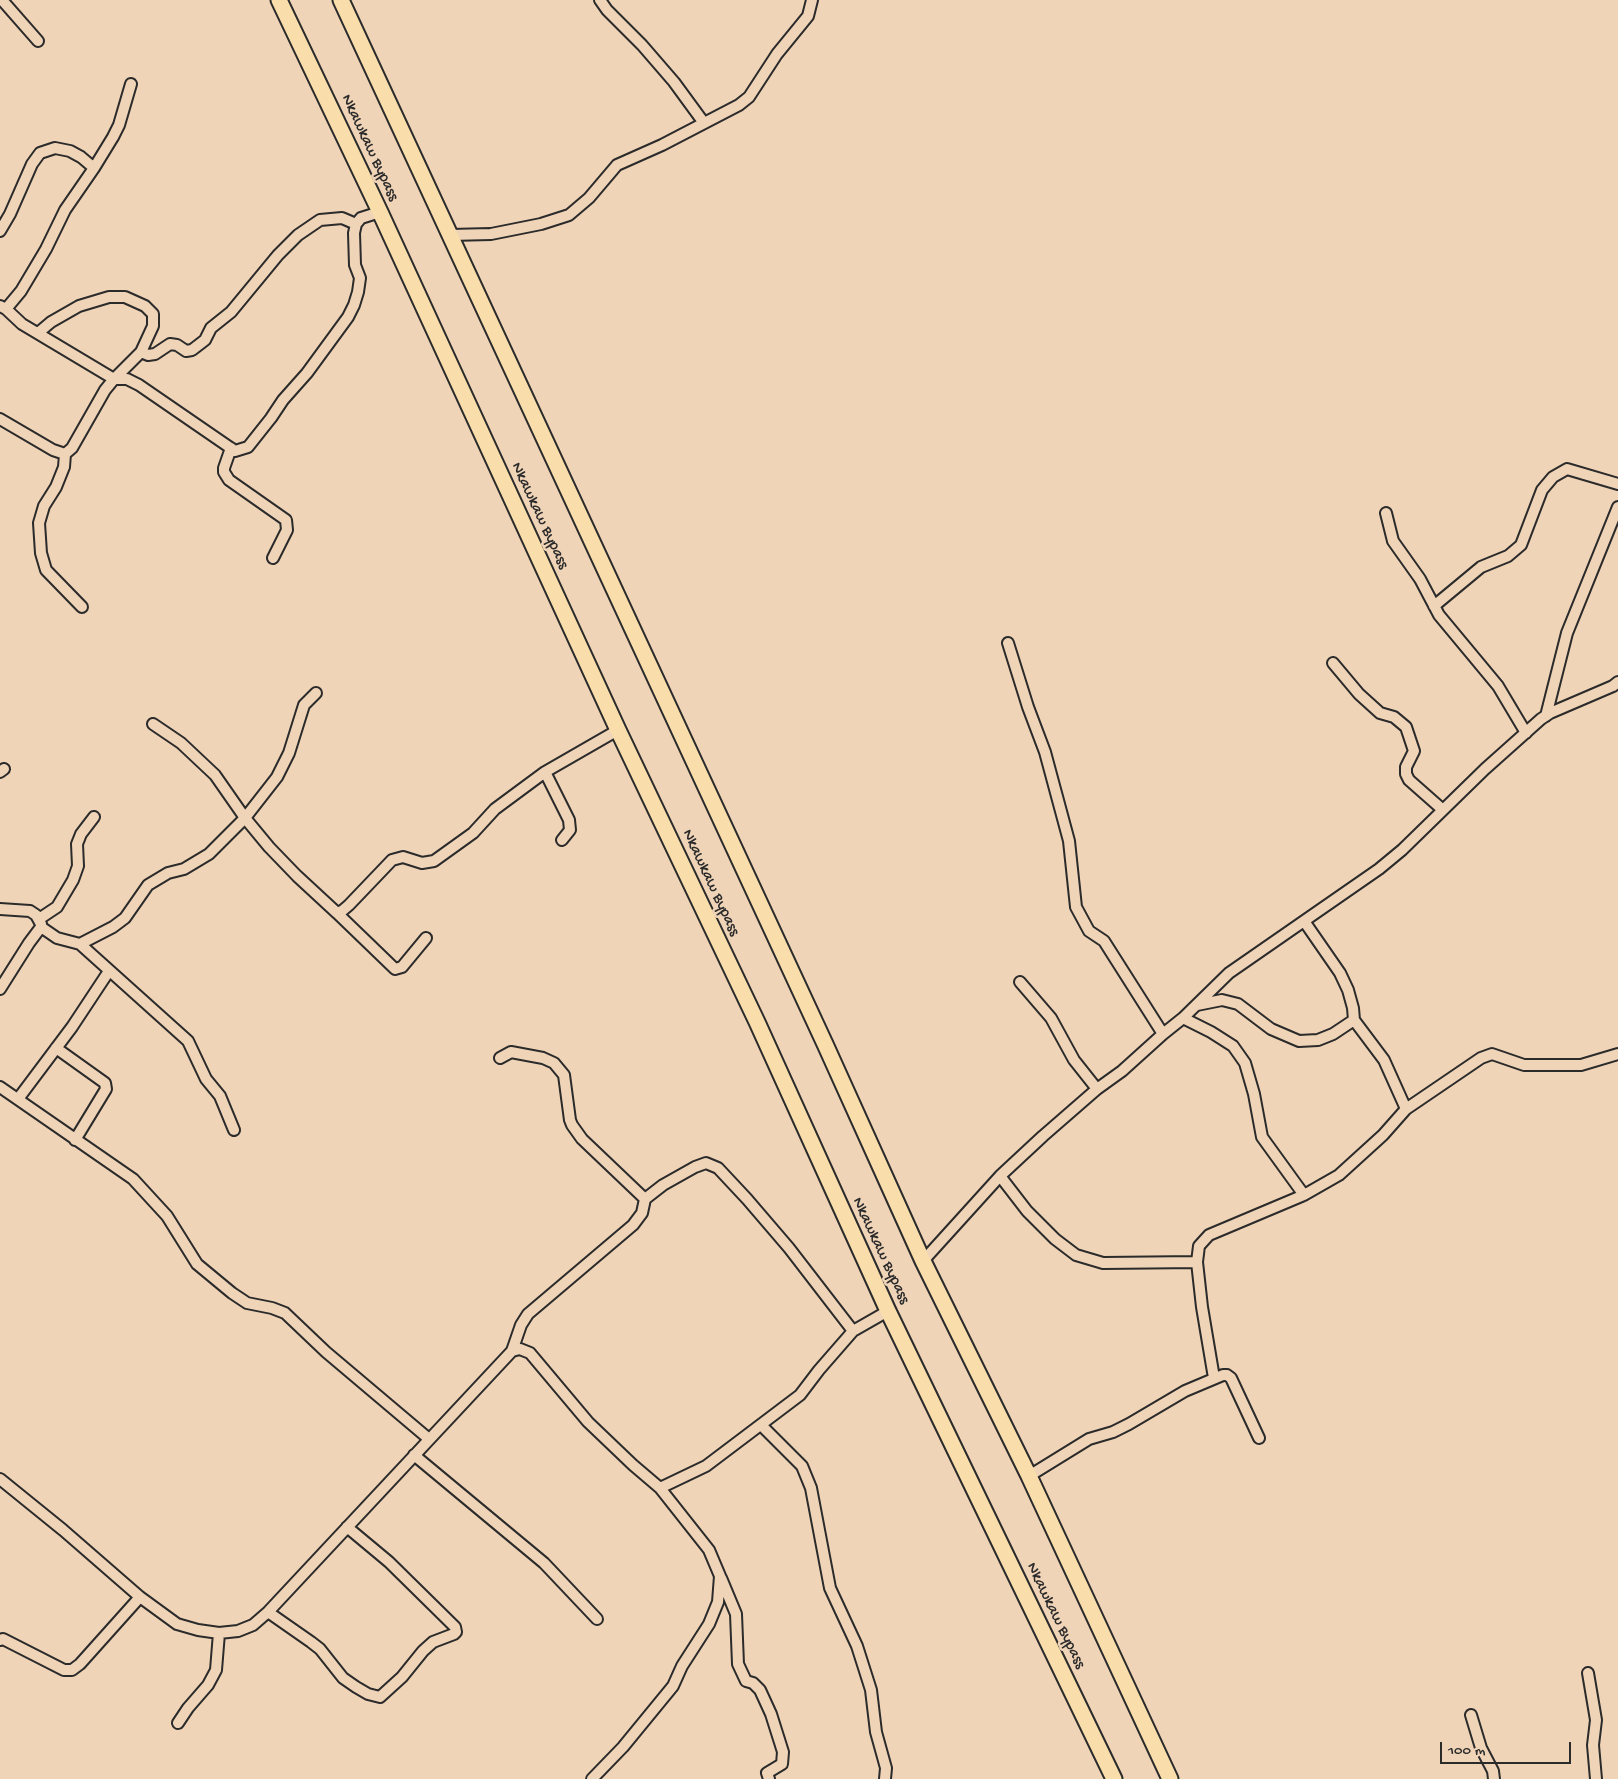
<!DOCTYPE html>
<style>
body{margin:0}
#map{position:relative;width:1618px;height:1779px;overflow:hidden;background:#f0d4b7;font-family:"Gochi Hand",sans-serif}
canvas{display:block}
.scale{position:absolute;left:1440px;top:1742px;width:131px;height:22px;box-sizing:border-box;border:2px solid #2b2b2b;border-top:0;padding-left:6px;font-size:15px;line-height:18px;white-space:nowrap;color:#2b2b2b;-webkit-text-stroke:4px #f0d4b7;paint-order:stroke}
</style>
<div id="map">
<canvas width="1618" height="1779"></canvas>
<div class="scale">100 m</div>
</div>
<script>
const c = document.querySelector('canvas').getContext('2d');
c.lineJoin = 'round';
const shape = rows => new Path2D(rows.map(r => 'M' + r).join(''));
function trace(path, color, width, dash) { c.strokeStyle = color; c.lineWidth = width; c.lineCap = dash ? 'butt' : 'round'; c.setLineDash(dash || []); c.stroke(path); }
function label(font, color, halo, rows, align = 'center') {
  c.font = font + ' "Gochi Hand",sans-serif'; c.lineWidth = 5; c.setLineDash([]); c.textBaseline = 'middle'; c.strokeStyle = halo; c.fillStyle = color; for (const [text, x, y, turn = 0] of rows) {
    c.save(); c.translate(x, y); c.rotate((+turn || 0) * Math.PI / 180); c.textAlign = isNaN(turn) ? turn : align; if (halo) c.strokeText(text, 0, 0); c.fillText(text, 0, 0); c.restore();
  }
}
const minor = shape([
 [2,0,38,41],
 [600,0,607,10,642,45,674,82,704,123],
 [0,231,10,214,32,164,40,153,55,148,70,151,81,157,94,168],
 [450,235,491,234,541,224,569,215,589,198,617,165,662,145,739,105,749,97,777,54,808,16,812,0],
 [0,306,6,309,21,291,46,249,65,210,94,168,113,137,119,125,131,84],
 [6,309,22,324,114,379,141,352,153,326,153,314,145,306,125,297,109,297,79,306,51,322,38,333],
 [141,352,148,355,155,354,170,344,177,345,186,351,192,350,205,340,211,328,231,312,278,255,298,235,320,220,342,218,356,224],
 [0,419,53,450,65,454],
 [231,448,224,468,224,472,229,480,286,520,287,530,273,558],
 [1386,513,1393,541,1420,579,1439,615,1498,686,1526,733],
 [1434,606,1481,567,1508,556,1521,545,1542,490,1553,477,1567,469,1618,484],
 [82,607,46,570,41,553,39,523,44,506,56,487,64,467,65,454,72,448,105,390,114,379,127,379,139,385,235,451,248,447,271,418,283,400,307,373,348,317,354,305,358,292,360,278,355,265,354,233,356,224,361,218,380,212],
 [1008,643,1028,707,1045,752,1069,841,1076,907,1089,931,1104,941,1163,1034],
 [1333,663,1359,694,1380,713,1394,717,1406,727,1414,751,1406,767,1406,774,1409,780,1443,810],
 [1546,716,1567,633,1618,507],
 [153,724,181,743,215,775,245,818,269,847,297,876,337,913,342,911,349,905,392,860,403,857,422,863,434,861,473,833,495,809,545,772,618,730],
 [0,772,4,769],
 [545,772,569,820,570,830,562,840],
 [0,909,30,911,36,915,41,924],
 [337,913,395,969,402,967,426,938],
 [39,919,57,907,73,880,78,866,77,844,81,834,94,817],
 [1304,921,1340,973,1348,990,1353,1008,1354,1020,1384,1060,1406,1109],
 [80,944,188,1041,206,1079,220,1096,234,1130],
 [1020,982,1051,1018,1074,1060,1097,1089],
 [0,989,29,943,41,927,57,938,80,944,113,927,125,918,148,885,168,873,184,869,209,854,245,818,277,777,289,753,304,705,316,693],
 [1197,1005,1222,1000,1238,1004,1271,1029,1299,1041,1318,1040,1333,1034,1354,1020],
 [1183,1018,1211,1032,1233,1046,1245,1063,1254,1094,1262,1137,1304,1195],
 [56,1048,105,1083,106,1089,75,1140],
 [500,1058,511,1052,543,1058,554,1063,564,1075,570,1120,572,1125,582,1139,645,1199],
 [0,1087,133,1179,167,1216,197,1264,232,1293,247,1303,272,1308,285,1313,326,1352,429,1439],
 [18,1099,72,1027,109,971],
 [1000,1176,1027,1211,1055,1239,1076,1255,1103,1263,1197,1262],
 [923,1261,1000,1176,1043,1136,1097,1089,1122,1071,1163,1034,1183,1018,1229,973,1379,869,1402,850,1485,769,1541,719,1550,713,1613,686,1618,682],
 [512,1351,521,1325,528,1314,633,1225,642,1213,645,1199,663,1185,695,1167,706,1163,718,1168,747,1199,789,1248,853,1331],
 [1214,1378,1202,1307,1197,1262,1199,1246,1209,1235,1304,1195,1339,1175,1383,1135,1406,1109,1481,1058,1492,1054,1524,1065,1581,1065,1618,1054],
 [761,1425,802,1466,811,1488,830,1588,857,1646,871,1690,876,1732,886,1768,885,1779],
 [414,1455,544,1563,597,1619],
 [1029,1476,1089,1439,1113,1432,1129,1424,1185,1391,1223,1375,1227,1375,1231,1378,1259,1438],
 [0,1479,63,1530,140,1597,177,1624,198,1630,219,1633,238,1631,253,1625,268,1612,512,1351,520,1349,530,1353,588,1422,633,1465,660,1488,706,1466,800,1395,819,1370,853,1331,888,1311],
 [721,1578,736,1614,738,1664,746,1681,753,1683,760,1690,771,1714,783,1752,782,1764,767,1773,769,1779],
 [268,1612,311,1642,320,1649,343,1678,356,1687,368,1694,380,1697,402,1677,423,1651,433,1642,454,1634,456,1632,455,1627,389,1562,347,1527],
 [0,1640,3,1639,64,1670,72,1670,80,1664,140,1597],
 [1588,1673,1596,1720,1593,1745,1596,1779],
 [1471,1715,1481,1748,1493,1771,1494,1779],
 [178,1723,188,1708,208,1685,216,1670,219,1633],
 [592,1779,623,1747,673,1686,682,1666,709,1624,718,1602,720,1576,709,1550,660,1488]
]);
const highway = shape([
 [279,0,380,212,618,730,757,1022,888,1311,1114,1779],
 [341,0,825,1044,923,1261,1029,1476,1170,1779]
]);
trace(minor, '#2b2b2b', 14);
trace(highway, '#2b2b2b', 19);
trace(minor, '#f0d4b7', 10);
trace(highway, '#f9ddab', 15);
label('16px', '#2b2b2b', '#f0d4b7', [
 ["Nkawkaw Bypass",369,148,65],
 ["Nkawkaw Bypass",539,516,65],
 ["Nkawkaw Bypass",710,883,65],
 ["Nkawkaw Bypass",880,1251,65],
 ["Nkawkaw Bypass",1055,1616,64]
]);
</script>
